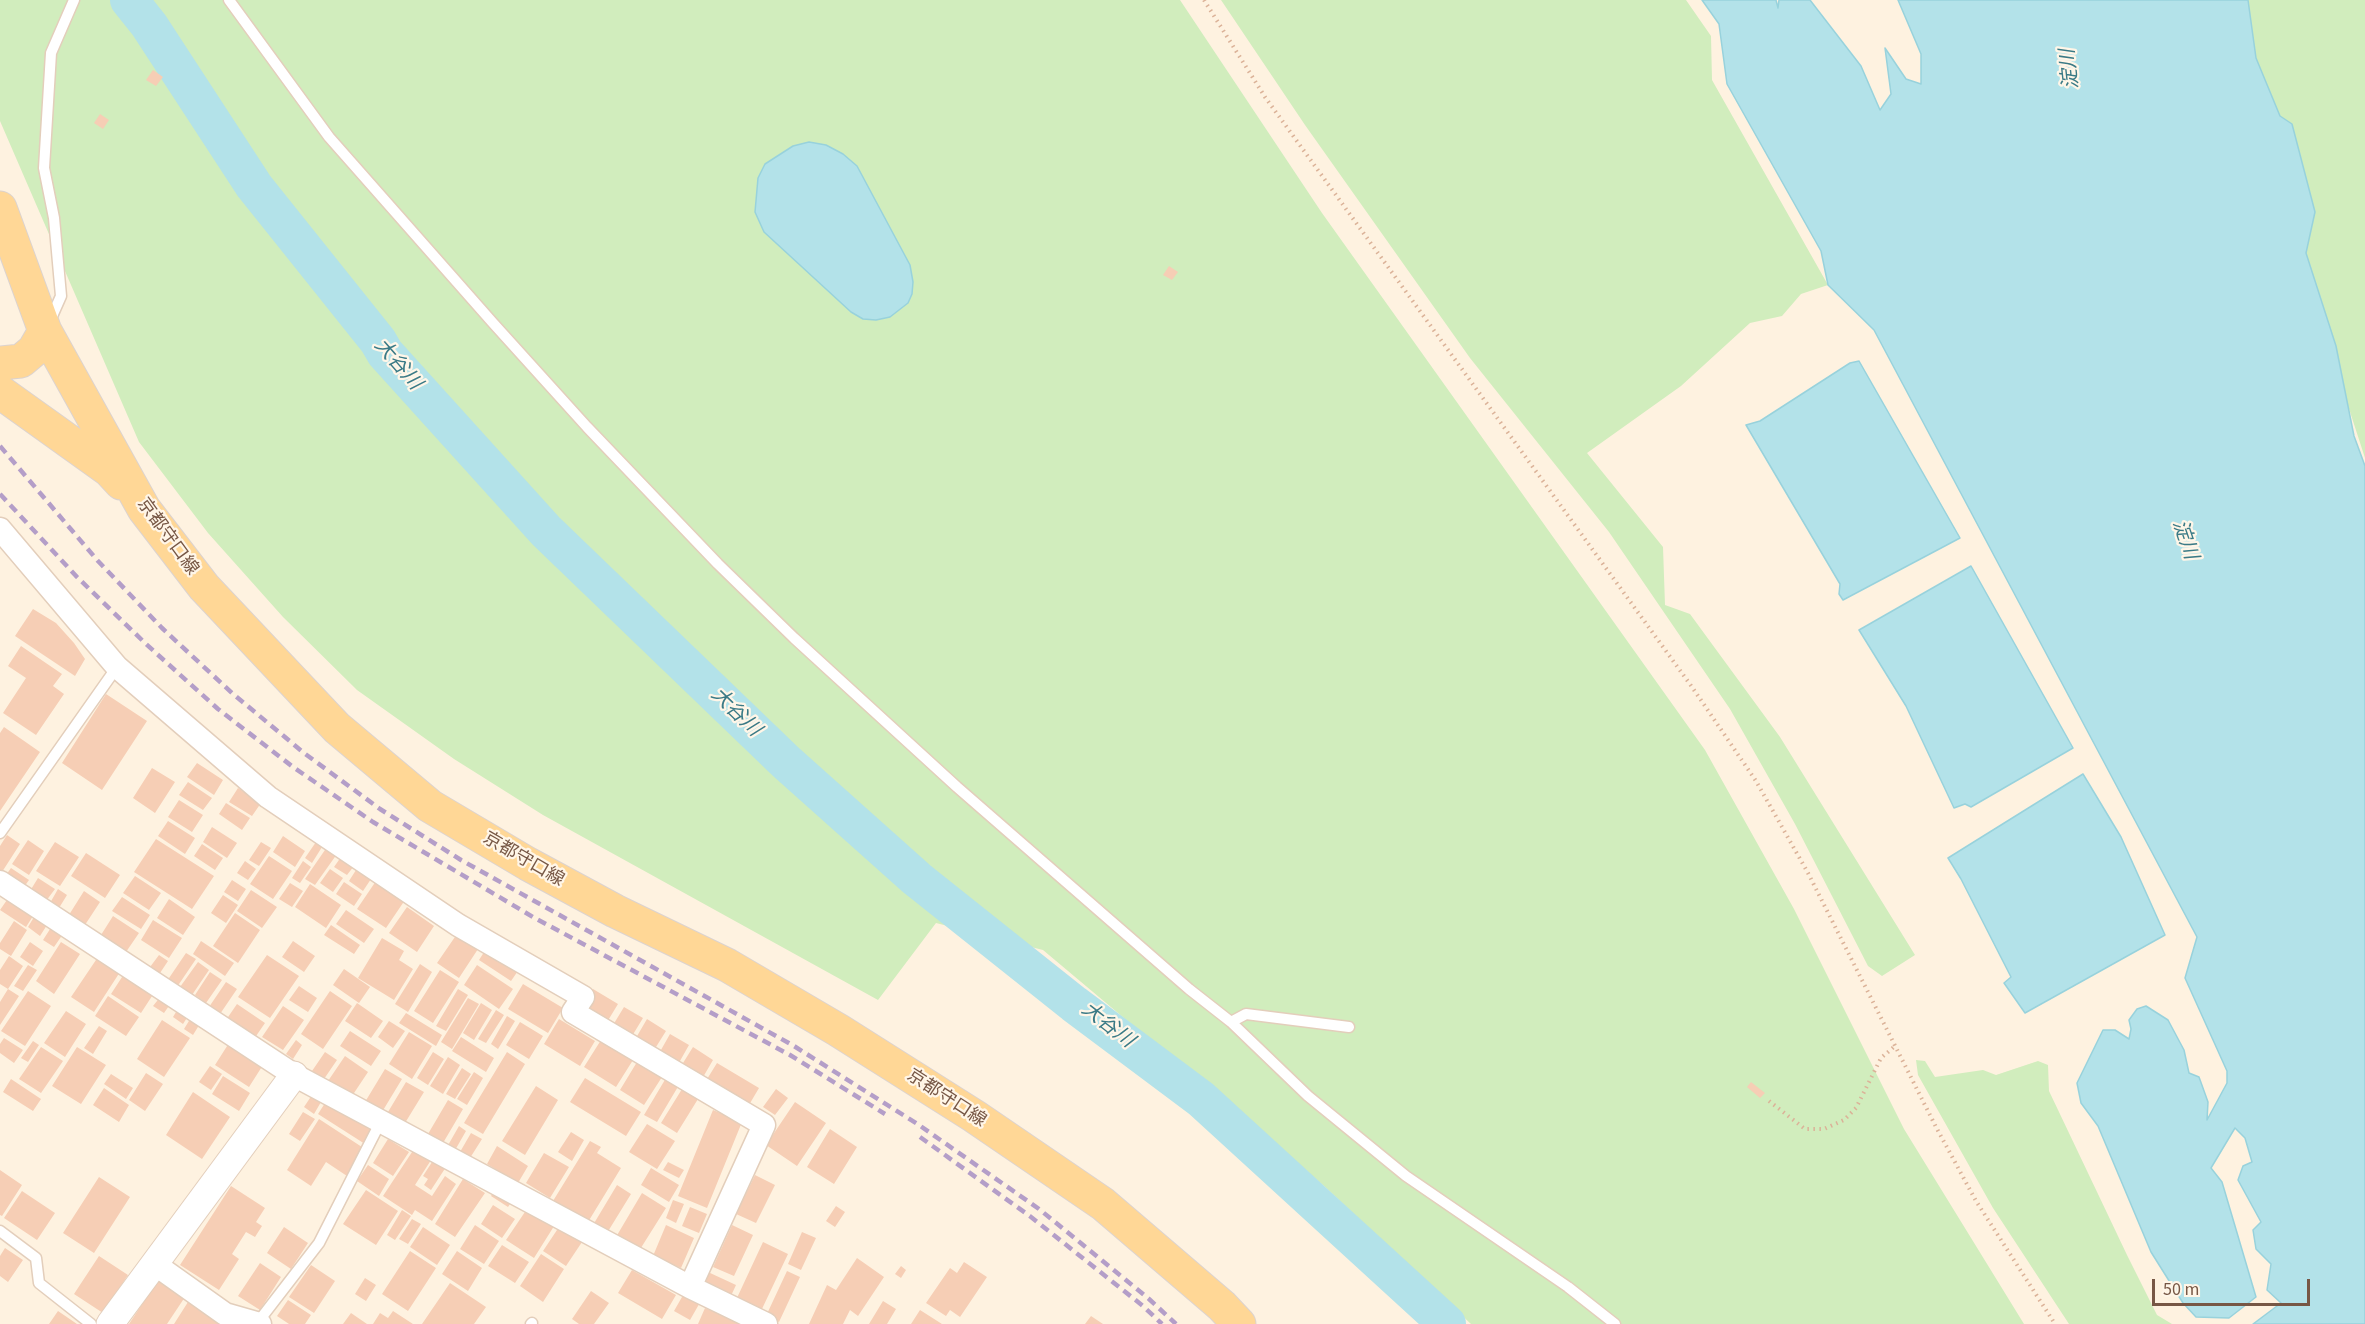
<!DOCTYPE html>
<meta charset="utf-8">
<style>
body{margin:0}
#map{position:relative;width:2365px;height:1324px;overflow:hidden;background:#fef2e0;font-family:"Source Sans 3",sans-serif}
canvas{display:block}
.scale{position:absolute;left:2152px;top:1279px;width:158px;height:27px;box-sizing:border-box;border:3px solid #775745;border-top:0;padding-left:8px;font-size:18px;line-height:21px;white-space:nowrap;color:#775745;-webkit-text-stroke:4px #fff6e8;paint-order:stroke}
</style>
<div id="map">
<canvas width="2365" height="1324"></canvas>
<div class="scale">50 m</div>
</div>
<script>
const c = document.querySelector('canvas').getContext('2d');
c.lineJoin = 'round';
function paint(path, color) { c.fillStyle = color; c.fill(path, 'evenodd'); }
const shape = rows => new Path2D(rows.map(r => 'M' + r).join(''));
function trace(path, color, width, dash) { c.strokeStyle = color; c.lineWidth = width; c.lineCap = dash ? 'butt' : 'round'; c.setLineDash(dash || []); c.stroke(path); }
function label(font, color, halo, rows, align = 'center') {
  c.font = font + ' "Source Sans 3","Noto Sans JP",sans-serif'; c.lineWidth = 4.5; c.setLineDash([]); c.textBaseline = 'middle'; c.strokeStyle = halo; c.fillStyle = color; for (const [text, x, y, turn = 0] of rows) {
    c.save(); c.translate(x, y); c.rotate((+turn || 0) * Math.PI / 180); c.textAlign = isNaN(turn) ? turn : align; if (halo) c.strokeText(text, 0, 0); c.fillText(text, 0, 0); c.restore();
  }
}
paint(shape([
 [0,0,1180,0,1322,213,1705,750,1794,909,1904,1129,2024,1324,1471,1324,1324,1186,1043,950,936,923,878,1000,543,815,454,759,357,690,283,617,208,533,139,442,0,121],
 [1221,0,1686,0,1711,36,1712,80,1828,285,1801,294,1782,316,1750,323,1681,386,1587,453,1663,547,1665,605,1690,614,1780,737,1915,955,1882,976,1868,966,1795,824,1730,709,1609,532,1470,358,1305,125],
 [2222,0,2365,0,2365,458,2314,301],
 [1916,1060,1925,1061,1935,1077,1983,1070,1996,1075,2038,1061,2048,1065,2049,1091,2127,1255,2157,1315,2172,1324,2069,1324,1993,1208,1918,1075]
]), '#d1edbd');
const water = shape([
 [1702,0,1776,0,1778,8,1779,0,1810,0,1861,66,1880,110,1891,94,1885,48,1906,79,1921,84,1921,54,1898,0,2248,0,2256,58,2280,116,2292,124,2315,212,2306,253,2336,346,2354,436,2365,466,2365,1324,2253,1324,2281,1303,2267,1290,2271,1264,2256,1249,2253,1230,2261,1222,2238,1180,2243,1166,2252,1162,2245,1138,2235,1128,2211,1168,2222,1182,2256,1297,2229,1318,2196,1317,2183,1303,2151,1252,2098,1126,2081,1103,2077,1083,2103,1030,2115,1030,2129,1039,2131,1029,2129,1020,2137,1009,2146,1006,2168,1020,2184,1050,2189,1073,2199,1077,2208,1102,2207,1120,2227,1083,2227,1071,2185,978,2197,937,1874,330,1828,285,1821,251,1727,84,1719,24,1702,0],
 [809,142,826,145,843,154,857,166,910,265,913,282,912,294,908,303,890,317,876,320,863,319,851,312,764,232,755,212,758,178,765,164,793,146,809,142],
 [1859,361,1960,538,1843,600,1839,594,1840,584,1746,425,1760,421,1850,363,1859,361],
 [1971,566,2073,748,1971,807,1965,804,1954,808,1906,706,1859,630,1971,566],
 [2083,774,2121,837,2165,935,2025,1013,2004,983,2011,977,1961,879,1948,858,2083,774]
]);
paint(water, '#b3e2e9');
trace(water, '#98d2dc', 1.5);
trace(shape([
 [129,0,149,25,254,186,378,341,385,353,546,531,786,762,917,879,1074,1004,1201,1099,1447,1324]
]), '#b3e2e9', 38);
paint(shape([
 [153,70,163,77,156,86,146,80],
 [100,114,109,120,103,129,94,123],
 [1169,266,1178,272,1172,280,1163,275],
 [33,609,56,623,74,643,85,659,75,676,15,636],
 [21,646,62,674,53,686,64,694,36,735,3,713,26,678,8,666],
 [106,694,147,721,102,790,62,763],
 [4,727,40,752,0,811,0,733],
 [197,763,223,780,214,795,187,777],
 [152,768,175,782,155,813,133,798],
 [188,782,212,798,203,810,179,795],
 [238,788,261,803,252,816,229,802],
 [179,800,203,815,192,832,168,817],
 [226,803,250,818,242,830,219,814],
 [168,821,195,838,185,854,158,836],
 [212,827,237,843,227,858,203,842],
 [7,835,20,844,2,872,0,870,0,846],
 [283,836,305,851,295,867,273,852],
 [156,839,214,876,192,909,134,872],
 [28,840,44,851,29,875,12,864],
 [55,842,79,857,60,886,36,871],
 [261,842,271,848,259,866,249,860],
 [316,842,322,847,312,863,305,858],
 [202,844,223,858,215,870,194,856],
 [327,847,337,854,315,885,305,879],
 [86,853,120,875,105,898,71,876],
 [269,856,292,871,273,899,250,884],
 [341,857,354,866,347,875,334,867],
 [245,861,256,869,248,880,237,873],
 [303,861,311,867,300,883,292,878],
 [11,868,29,880,24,887,6,875],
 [330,869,343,878,333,892,320,883],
 [356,870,371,879,363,891,349,881],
 [135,876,161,893,149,910,123,893],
 [38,878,55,889,46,901,30,891],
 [232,880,246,889,238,901,224,892],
 [376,881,405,900,386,928,357,909],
 [344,882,362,894,354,906,336,894],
 [290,883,303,891,292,907,279,899],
 [310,884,341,905,326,928,295,907],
 [58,889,67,895,59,908,50,903],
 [251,890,277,907,262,928,237,911],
 [84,891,100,902,83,928,67,918],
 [223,895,238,905,226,923,211,913],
 [9,897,35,913,26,927,0,910],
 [122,897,150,915,141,929,112,911],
 [169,899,195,917,183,935,157,918],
 [407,907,434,926,417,952,389,933],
 [346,910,374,929,364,943,336,924],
 [235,913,260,930,238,963,213,946],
 [113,916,139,933,126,952,101,935],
 [34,917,47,925,40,936,28,927],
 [153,920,182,938,169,958,141,940],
 [14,921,27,930,11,956,0,949,0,943],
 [331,925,360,945,354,954,324,935],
 [52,926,63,934,54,947,43,940],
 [457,934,478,949,459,978,437,963],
 [382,938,404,951,399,960,413,969,394,1000,358,978],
 [201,941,234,963,225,976,193,954],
 [293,941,315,956,304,972,282,957],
 [30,942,43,951,33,966,20,957],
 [61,942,80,954,54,994,36,981],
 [488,946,520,968,511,981,479,960],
 [186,953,196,959,177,987,167,981],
 [159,955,168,961,160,973,150,967],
 [267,955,299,976,270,1018,238,997],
 [9,956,23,966,8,989,0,984,0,970],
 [98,957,120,972,94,1012,71,997],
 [198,962,209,970,192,995,180,987],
 [420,964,432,972,408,1012,395,1004],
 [28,965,37,970,23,991,14,986],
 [477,965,513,989,499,1009,464,985],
 [344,969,370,987,359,1003,333,985],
 [440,970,459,982,433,1023,414,1011],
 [210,972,222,980,206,1003,195,995],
 [124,974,154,993,141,1013,111,994],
 [226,982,237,989,220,1014,209,1007],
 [523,984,563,1008,548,1033,508,1009],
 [299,986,317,998,308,1012,289,1000],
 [8,989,19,996,0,1025,0,1002],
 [458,989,468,995,446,1031,436,1026],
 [593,989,618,1004,604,1027,579,1011],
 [28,991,51,1006,25,1046,1,1031],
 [330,991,352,1006,323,1049,301,1034],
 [108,996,139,1017,126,1036,95,1016],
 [161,996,171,1003,164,1013,153,1006],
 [468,998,479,1004,452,1049,441,1042],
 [357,1003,383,1021,371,1038,345,1021],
 [481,1003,492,1010,474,1040,463,1033],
 [237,1004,265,1023,254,1039,226,1020],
 [283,1006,304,1020,283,1050,262,1037],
 [179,1007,190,1013,183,1024,173,1017],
 [624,1007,643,1018,629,1041,610,1030],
 [496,1010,504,1015,486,1043,478,1039],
 [66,1011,86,1024,65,1057,44,1043],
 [406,1013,442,1035,436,1046,399,1023],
 [192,1016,201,1022,193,1035,184,1029],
 [507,1016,515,1021,498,1049,491,1044],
 [559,1019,595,1041,580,1066,544,1044],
 [647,1019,666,1031,651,1055,633,1043],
 [162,1020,190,1038,164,1077,137,1059],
 [389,1021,405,1031,393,1048,378,1037],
 [520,1022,543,1036,529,1059,506,1045],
 [99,1026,107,1031,93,1054,84,1048],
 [350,1031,381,1051,371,1066,340,1046],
 [409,1032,432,1046,412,1079,389,1064],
 [670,1034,689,1045,676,1068,657,1057],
 [461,1037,494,1058,486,1072,452,1051],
 [4,1038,23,1050,14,1063,0,1053,0,1044],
 [296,1040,302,1045,293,1059,286,1054],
 [601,1040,633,1060,616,1087,584,1067],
 [33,1041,39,1045,28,1062,21,1058],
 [229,1043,263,1065,249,1087,215,1065],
 [41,1047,63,1061,41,1093,19,1079],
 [77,1047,106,1065,81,1104,52,1086],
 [693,1047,713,1060,699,1084,678,1071],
 [325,1052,337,1060,324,1079,312,1071],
 [433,1052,444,1059,428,1085,417,1078],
 [507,1052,525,1064,483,1134,464,1123],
 [345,1056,368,1072,352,1096,328,1081],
 [448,1057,460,1065,443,1094,430,1086],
 [637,1062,662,1077,644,1105,620,1090],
 [717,1063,759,1088,746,1110,704,1084],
 [210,1066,222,1074,211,1090,199,1082],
 [462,1068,471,1074,455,1099,446,1094],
 [385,1069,402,1079,382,1112,365,1102],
 [474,1072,483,1078,467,1105,457,1099],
 [146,1073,163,1084,145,1111,129,1100],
 [111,1074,133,1088,126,1099,104,1084],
 [223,1076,250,1093,239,1111,212,1094],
 [585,1078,641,1112,626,1136,570,1102],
 [666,1078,679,1085,657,1122,644,1115],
 [11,1079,41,1099,33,1111,3,1092],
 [406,1082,424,1092,405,1123,388,1112],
 [1751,1082,1765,1093,1760,1098,1747,1087],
 [536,1086,558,1100,525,1155,502,1141],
 [104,1088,129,1105,119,1122,93,1105],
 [682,1089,698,1099,677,1133,661,1123],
 [776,1089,788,1098,775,1115,763,1107],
 [193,1092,230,1117,202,1159,166,1135],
 [312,1095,321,1102,314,1114,304,1107],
 [327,1100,374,1130,365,1144,318,1114],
 [448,1100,463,1109,443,1143,428,1134],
 [795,1102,826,1123,797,1166,766,1145],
 [713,1110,742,1122,707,1208,678,1196],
 [303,1112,315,1119,300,1141,289,1134],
 [319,1119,365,1149,347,1176,326,1162,311,1186,287,1170],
 [647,1124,675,1141,657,1169,629,1152],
 [459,1126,466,1131,454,1152,447,1147],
 [830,1129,857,1147,834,1184,807,1167],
 [571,1132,584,1140,572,1161,558,1152],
 [471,1133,482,1139,470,1158,460,1152],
 [388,1139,409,1152,393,1176,373,1163],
 [590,1141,601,1147,597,1153,621,1168,588,1222,553,1201],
 [416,1146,433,1157,415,1185,432,1196,445,1176,456,1184,432,1221,415,1210,412,1215,383,1196],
 [497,1146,528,1166,518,1183,487,1164],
 [544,1153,569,1167,550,1198,526,1183],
 [434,1159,446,1167,431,1190,424,1185,428,1179,423,1176],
 [668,1162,684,1170,679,1178,663,1170],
 [368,1165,389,1179,379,1196,357,1181],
 [651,1168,679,1185,669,1202,641,1185],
 [0,1170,22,1185,2,1216,0,1215],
 [755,1175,775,1185,756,1223,736,1214],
 [99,1177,130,1197,94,1253,63,1233],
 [463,1179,485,1193,455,1237,435,1224],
 [617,1185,631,1194,607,1233,593,1225],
 [231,1186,265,1208,256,1222,262,1226,255,1237,246,1232,232,1254,239,1259,219,1290,180,1265],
 [497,1187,514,1198,508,1207,491,1196],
 [366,1190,398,1211,376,1245,343,1224],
 [22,1191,55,1213,37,1240,4,1218],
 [642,1193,666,1208,639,1251,616,1237],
 [673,1200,684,1204,676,1223,666,1218],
 [493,1205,515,1219,502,1238,481,1224],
 [529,1206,556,1223,534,1258,506,1240],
 [836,1206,845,1212,835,1227,826,1221],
 [690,1207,707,1214,699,1233,682,1226],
 [402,1210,411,1216,395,1240,387,1235],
 [412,1219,421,1224,408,1244,399,1239],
 [561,1224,584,1239,566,1266,543,1251],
 [475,1225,499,1241,484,1264,460,1249],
 [666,1225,694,1238,681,1268,653,1256],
 [732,1225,753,1235,734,1276,713,1267],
 [284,1227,308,1243,291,1269,267,1253],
 [423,1227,450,1245,437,1265,410,1247],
 [802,1232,816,1238,801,1270,788,1264],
 [763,1242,788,1254,761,1311,736,1300],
 [502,1245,529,1262,515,1283,488,1266],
 [5,1248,23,1260,8,1282,0,1276,0,1256],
 [410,1251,436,1268,408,1311,382,1294],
 [457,1251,482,1268,468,1291,442,1274],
 [541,1254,564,1269,543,1302,520,1286],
 [99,1256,128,1275,103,1313,74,1294],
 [857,1258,884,1277,858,1316,850,1310,843,1324,809,1324,827,1285,836,1290],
 [964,1262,987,1277,960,1317,950,1310,946,1316,926,1303,950,1268,957,1273],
 [260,1263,281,1277,260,1310,238,1296],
 [311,1265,335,1281,314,1313,289,1297],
 [901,1266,906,1270,901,1278,895,1274],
 [632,1270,676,1295,662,1319,618,1293],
 [787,1271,800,1277,779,1322,766,1316],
 [708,1272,736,1285,730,1298,702,1285],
 [160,1277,187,1294,167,1324,129,1324],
 [365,1278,376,1285,366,1301,355,1294],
 [450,1283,486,1307,474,1324,422,1324],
 [686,1290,702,1299,690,1320,674,1311],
 [591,1291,609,1303,594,1324,579,1324,572,1319],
 [288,1300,311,1315,305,1324,289,1324,277,1316],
 [883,1301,896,1309,887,1324,869,1324],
 [188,1302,222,1324,174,1324],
 [705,1308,743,1324,698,1324],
 [920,1310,942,1324,911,1324],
 [58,1311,77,1324,49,1324],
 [393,1311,413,1324,373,1324,380,1313,388,1318],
 [351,1313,367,1324,343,1324],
 [1091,1316,1103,1324,1085,1324]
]), '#f6ceb5');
const service = shape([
 [229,0,329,137,493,323,587,427,718,564,794,638,957,787,1189,989,1231,1022,1308,1096,1406,1176,1568,1287,1615,1324],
 [49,323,61,296,54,218,44,168,51,53,74,0],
 [0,833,117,667],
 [1231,1022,1246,1014,1349,1027],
 [0,1231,36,1258,39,1283,91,1324],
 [258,1322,319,1243,381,1121],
 [531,1324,532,1323]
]);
const minor = shape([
 [0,529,117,667,268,797,458,925,583,997,573,1012,764,1125,690,1287],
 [0,882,294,1075,690,1287,766,1324],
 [156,1265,225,1314,260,1324]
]);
const tertiary = shape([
 [110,1324,294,1075]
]);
const primary = shape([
 [0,208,45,331,144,509,204,587,337,728,430,806,528,864,615,911,727,965,838,1030,974,1116,1103,1204,1222,1306,1239,1324],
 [0,363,21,361,34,350,45,331],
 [0,392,109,470,121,483]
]);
trace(service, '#e3cebb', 13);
trace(minor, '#e3cebb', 25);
trace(tertiary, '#e3cebb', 29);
trace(primary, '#dcd3cf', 35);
trace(shape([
 [1204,0,1265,97,1692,687,1756,781,1808,873,1936,1127,1976,1201,2055,1324],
 [1769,1101,1805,1129,1824,1129,1844,1120,1856,1108,1881,1058,1895,1046]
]), '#dbb298', 4, [1.5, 4.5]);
trace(service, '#fff', 10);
trace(minor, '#fff', 22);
trace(tertiary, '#fff', 27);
trace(primary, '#ffd796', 33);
trace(shape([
 [0,446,98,561,162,628,232,693,304,753,380,809,461,860,794,1046,919,1125,1039,1209,1149,1299,1176,1324],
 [0,494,77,577,146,644,218,709,293,767,373,822,533,917,790,1055,885,1114],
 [920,1137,1031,1217,1143,1306,1162,1324]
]), '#b49ec8', 4.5, [9, 6]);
label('18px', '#775745', '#fff6e8', [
 ["京都守口線",167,537,54],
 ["京都守口線",523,860,30],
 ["京都守口線",946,1099,33]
]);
label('italic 20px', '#3a7a86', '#fff6e8', [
 ["淀川",2071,69,-96],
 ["大谷川",397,365,49],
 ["淀川",2184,540,71],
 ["大谷川",735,713,44],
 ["大谷川",1107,1026,38]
]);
</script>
